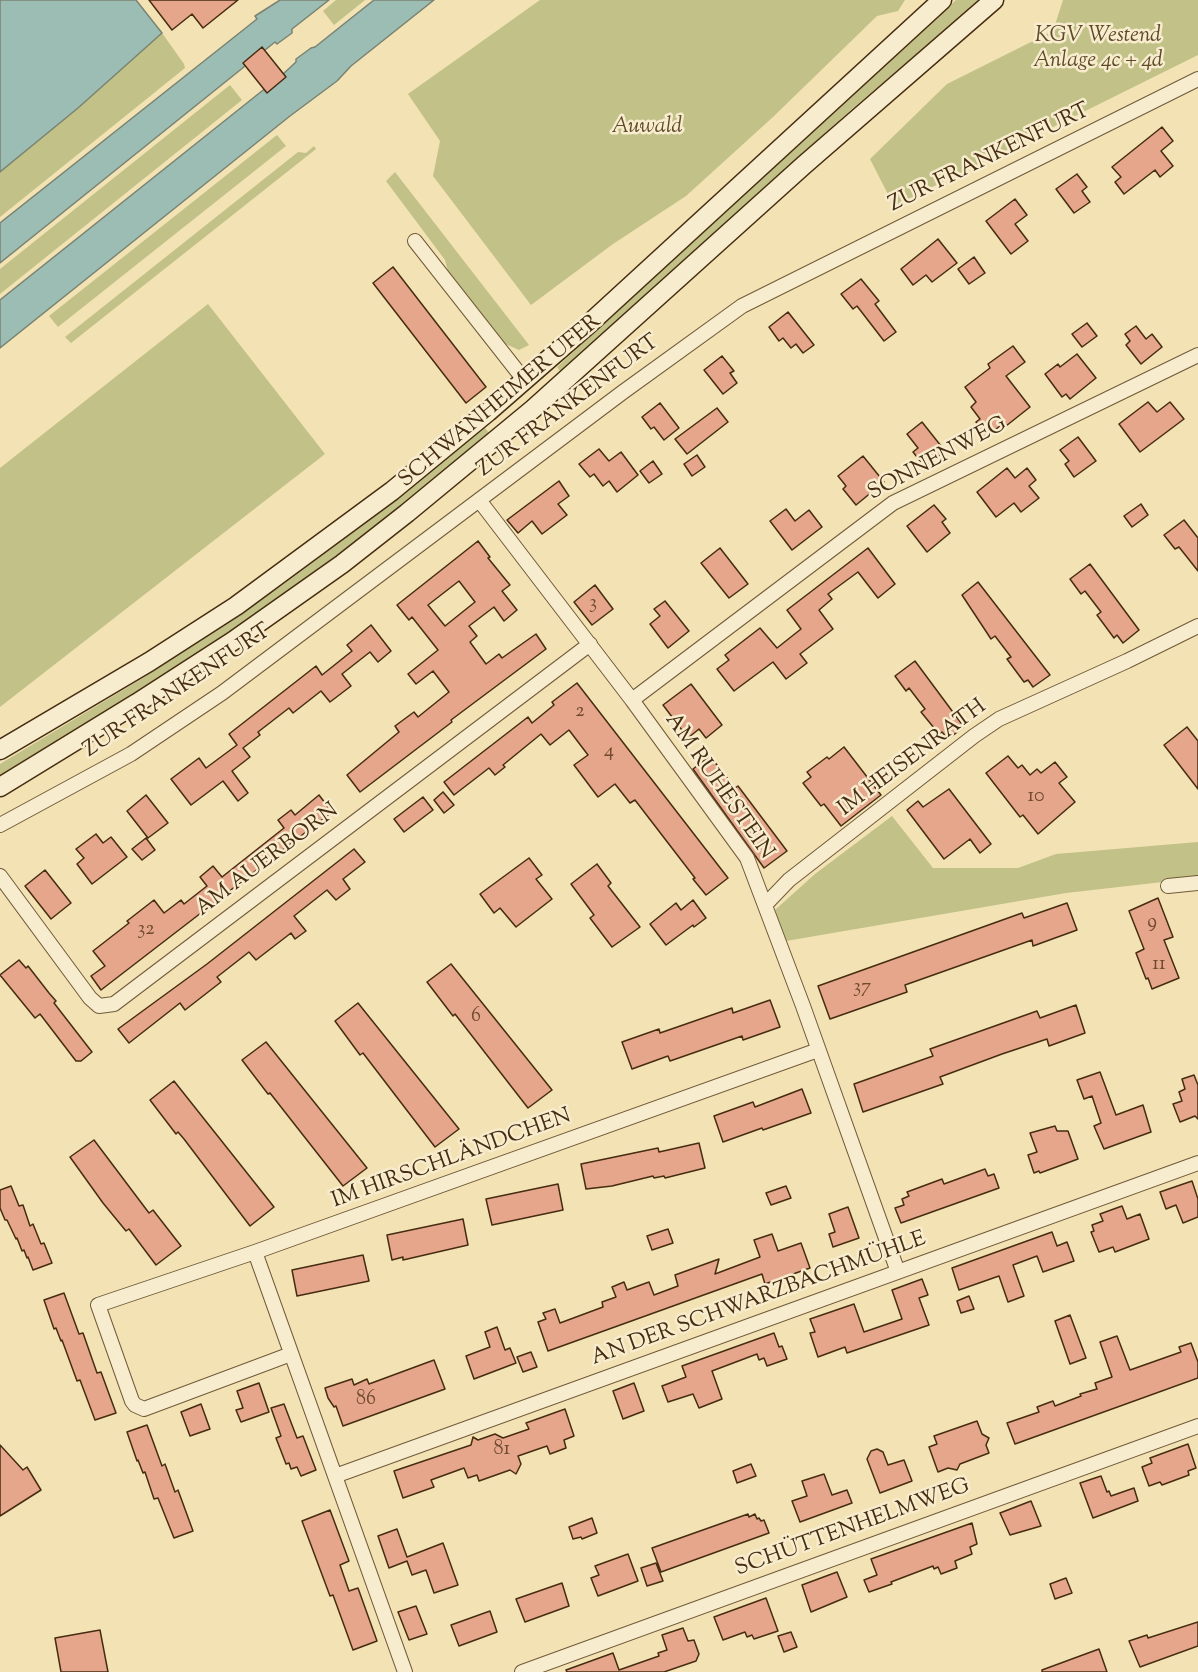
<!DOCTYPE html>
<meta charset="utf-8">
<style>
body{margin:0}
canvas{display:block;background:#f2e2b4}
</style>
<canvas width="1198" height="1672"></canvas>
<script>
const c = document.querySelector('canvas').getContext('2d');
c.lineJoin = 'round';
function paint(path, color) { c.fillStyle = color; c.fill(path, 'evenodd'); }
const shape = rows => new Path2D(rows.map(r => 'M' + r).join(''));
function trace(path, color, width, dash) { c.strokeStyle = color; c.lineWidth = width; c.lineCap = dash ? 'butt' : 'round'; c.setLineDash(dash || []); c.stroke(path); }
function label(font, color, halo, rows, align = 'center') {
  c.font = font + ' "Sorts Mill Goudy",serif'; c.lineWidth = 5; c.setLineDash([]); c.textBaseline = 'middle'; c.strokeStyle = halo; c.fillStyle = color; for (const [text, x, y, turn = 0] of rows) {
    c.save(); c.translate(x, y); c.rotate((+turn || 0) * Math.PI / 180); c.textAlign = isNaN(turn) ? turn : align; if (halo) c.strokeText(text, 0, 0); c.fillText(text, 0, 0); c.restore();
  }
}
paint(shape([
 [336,0,365,0,334,25,323,11],
 [540,0,905,0,898,11,877,16,773,117,686,196,613,244,531,305,433,176,440,141,408,94],
 [956,0,980,0,853,108,560,371,557,367],
 [1063,0,1198,0,1198,55,894,206,870,159,947,84,1053,31],
 [162,33,184,64,185,68,0,217,0,172,78,108],
 [230,85,242,100,0,294,0,269],
 [277,135,286,146,58,327,49,316],
 [314,146,316,149,71,343,65,337,298,152,306,153],
 [395,172,529,345,519,350,499,341,451,283,445,260,386,181],
 [208,304,325,454,0,707,0,468],
 [485,428,489,433,368,532,302,581,194,656,0,775,0,764,143,678,284,584,374,517],
 [892,816,933,868,1018,868,1056,854,1198,842,1198,878,1066,893,786,941,775,910,815,874]
]), '#c2c187');
const water = shape([
 [0,0,136,0,162,33,78,108,0,172,0,0],
 [280,0,329,0,292,29,292,33,277,44,275,42,0,263,0,223,257,19,255,16,280,0],
 [374,0,434,0,351,66,337,81,290,116,0,348,0,300,282,75,296,62,296,59,311,48,315,47,374,0]
]);
paint(water, '#9cbdb3');
trace(water, '#7a8372', 1.5);
const building = shape([
 [149,0,238,0,203,28,192,14,172,30,149,0],
 [262,47,286,77,267,93,243,63,262,47],
 [1162,127,1173,141,1161,151,1173,166,1160,177,1155,170,1124,194,1115,182,1121,177,1112,167,1162,127],
 [1077,174,1087,187,1082,191,1090,202,1074,213,1056,189,1077,174],
 [1015,199,1027,215,1015,224,1028,241,1011,254,986,221,1015,199],
 [938,239,957,263,932,282,926,275,913,285,901,269,938,239],
 [974,257,985,273,969,284,958,269,974,257],
 [393,267,486,387,466,403,373,283,393,267],
 [861,279,879,301,875,304,896,332,884,341,857,306,853,309,841,294,861,279],
 [788,312,814,345,803,353,796,344,791,348,783,338,779,341,769,327,788,312],
 [1087,323,1097,336,1082,347,1072,334,1087,323],
 [1136,326,1146,339,1152,334,1162,347,1141,364,1126,345,1130,341,1125,334,1136,326],
 [1013,346,1025,362,1006,376,1030,407,1006,426,1004,423,983,439,975,428,979,426,976,422,980,419,971,407,976,402,965,387,990,368,988,364,1013,346],
 [1077,354,1096,378,1070,399,1066,394,1062,397,1045,374,1058,364,1060,367,1077,354],
 [722,356,734,371,730,373,737,383,723,394,704,370,722,356],
 [1148,402,1157,412,1170,402,1184,419,1140,452,1119,424,1148,402],
 [660,403,679,428,664,440,654,427,651,429,642,417,660,403],
 [717,408,728,422,687,454,675,439,717,408],
 [922,422,945,451,925,467,913,452,918,448,907,434,922,422],
 [1078,437,1096,461,1074,477,1065,464,1069,461,1060,450,1078,437],
 [599,449,609,461,621,452,638,475,617,492,609,481,603,486,594,474,590,477,579,464,599,449],
 [697,455,705,467,692,476,684,464,697,455],
 [863,456,884,482,856,505,843,489,846,486,838,476,863,456],
 [653,461,662,474,649,483,640,471,653,461],
 [1007,468,1015,478,1027,468,1036,480,1029,486,1039,498,1021,512,1014,503,996,517,977,492,1007,468],
 [559,481,569,496,558,504,567,515,542,534,532,521,518,533,507,520,559,481],
 [1141,504,1148,515,1132,527,1124,516,1141,504],
 [934,505,946,519,942,522,950,533,927,552,907,526,934,505],
 [786,509,795,521,809,510,822,527,792,550,770,521,786,509],
 [1184,520,1198,538,1198,571,1179,547,1175,549,1164,535,1184,520],
 [478,541,490,557,488,558,510,585,502,591,517,610,504,621,494,607,469,626,477,636,470,642,486,664,499,654,502,658,536,634,546,649,451,720,452,722,360,792,347,775,399,732,395,726,414,712,418,717,449,692,433,671,416,684,408,674,438,650,412,617,409,620,397,605,478,541],
 [459,581,475,602,445,626,428,605,459,581],
 [720,548,748,584,729,598,701,563,720,548],
 [868,548,895,584,878,598,858,572,828,594,832,599,819,610,833,629,800,654,807,663,786,679,773,662,734,691,717,669,729,660,725,655,760,628,777,648,801,629,787,610,868,548],
 [1090,564,1139,630,1123,643,1117,635,1114,638,1097,615,1101,612,1085,591,1081,594,1070,579,1090,564],
 [978,582,1050,675,1033,687,1028,680,1024,682,1007,659,1011,657,995,636,991,639,962,595,978,582],
 [595,585,613,609,592,625,574,602,595,585],
 [665,601,689,631,668,648,650,624,660,616,654,609,665,601],
 [371,625,391,651,378,662,370,652,342,674,351,686,330,702,321,691,293,713,289,708,258,732,260,735,243,748,250,757,232,771,248,793,238,801,223,781,191,805,171,779,199,758,206,768,237,745,229,734,316,666,322,675,352,651,347,645,371,625],
 [915,661,964,727,948,739,942,732,939,734,921,712,925,709,909,688,906,691,895,676,915,661],
 [577,683,728,878,706,895,693,879,695,878,635,800,630,803,615,784,598,797,574,765,588,755,569,730,550,745,541,734,503,765,505,767,495,775,489,768,454,795,444,782,528,717,532,723,554,705,552,702,577,683],
 [691,684,722,725,706,738,699,729,688,738,663,705,691,684],
 [1187,727,1198,741,1198,789,1164,745,1187,727],
 [844,747,881,795,841,826,824,804,821,806,803,783,811,777,807,772,827,757,829,759,844,747],
 [710,756,735,788,738,786,787,851,764,868,693,769,710,756],
 [1008,756,1018,768,1022,765,1030,775,1037,769,1041,773,1055,762,1067,777,1059,783,1075,802,1038,834,1023,815,1020,817,986,773,1008,756],
 [949,789,991,844,980,853,970,839,944,859,907,810,918,801,923,807,949,789],
 [443,792,454,805,444,813,434,800,443,792],
 [146,795,168,823,148,838,127,811,146,795],
 [319,795,332,812,101,990,91,976,105,966,93,951,129,923,127,921,154,900,164,913,181,900,184,904,207,886,200,877,213,866,222,877,284,828,278,820,291,810,295,815,319,795],
 [423,797,433,810,404,832,394,819,423,797],
 [96,834,103,843,111,837,127,857,92,884,77,864,84,858,76,849,96,834],
 [146,838,155,850,142,860,132,849,146,838],
 [354,849,365,862,343,879,350,889,336,900,327,890,294,916,306,931,295,939,291,933,256,960,249,952,217,977,221,982,185,1010,180,1003,129,1043,118,1029,207,964,354,849],
 [529,858,542,875,536,879,552,899,516,927,500,908,494,913,480,894,529,858],
 [597,864,611,883,608,886,640,927,612,947,590,918,594,915,571,884,597,864],
 [45,870,71,903,51,919,25,886,45,870],
 [1158,898,1173,937,1164,940,1179,978,1152,989,1148,978,1146,979,1136,953,1144,949,1129,911,1158,898],
 [693,900,706,918,694,927,693,925,666,945,650,924,676,903,681,910,693,900],
 [1067,903,1077,930,1033,946,1032,940,905,985,907,992,830,1019,818,986,1022,913,1024,918,1067,903],
 [19,960,26,968,28,966,49,993,56,1001,54,1003,92,1052,81,1061,76,1061,40,1014,35,1018,0,975,19,960],
 [451,964,552,1090,528,1108,455,1014,453,1016,427,982,451,964],
 [770,1000,780,1027,743,1040,742,1036,670,1061,668,1056,632,1069,622,1042,659,1029,660,1033,732,1008,733,1013,770,1000],
 [358,1003,459,1129,435,1147,363,1053,360,1055,335,1021,358,1003],
 [1076,1005,1085,1033,1049,1046,1047,1039,1002,1054,940,1077,943,1084,863,1112,854,1084,933,1056,930,1049,1037,1011,1040,1018,1076,1005],
 [266,1042,367,1168,343,1186,270,1093,268,1094,242,1060,266,1042],
 [1100,1072,1116,1115,1143,1105,1151,1132,1104,1149,1094,1126,1101,1123,1092,1096,1084,1099,1077,1080,1100,1072],
 [1194,1075,1198,1085,1198,1119,1195,1116,1180,1122,1173,1104,1182,1101,1179,1092,1185,1089,1182,1079,1194,1075],
 [174,1081,274,1207,250,1226,184,1139,178,1132,176,1134,150,1100,174,1081],
 [802,1089,811,1113,763,1130,762,1128,723,1142,714,1116,753,1102,755,1107,802,1089],
 [1055,1126,1057,1131,1068,1131,1078,1159,1040,1173,1039,1171,1034,1173,1028,1155,1037,1152,1030,1133,1055,1126],
 [94,1140,149,1213,153,1210,181,1246,156,1265,129,1229,126,1231,103,1203,70,1157,94,1140],
 [699,1143,705,1168,665,1178,664,1176,654,1178,653,1176,612,1186,586,1189,581,1164,658,1148,659,1152,699,1143],
 [985,1169,988,1176,994,1174,999,1188,901,1223,895,1208,904,1205,902,1199,909,1196,907,1192,942,1179,944,1184,985,1169],
 [1192,1181,1198,1199,1198,1217,1183,1223,1176,1205,1166,1209,1160,1192,1192,1181],
 [558,1184,563,1210,492,1225,486,1199,558,1184],
 [11,1186,19,1206,23,1205,30,1226,33,1224,41,1244,44,1243,52,1263,33,1270,28,1257,27,1258,24,1250,22,1251,17,1238,16,1239,7,1220,5,1220,0,1208,0,1190,11,1186],
 [786,1186,791,1198,771,1205,766,1193,786,1186],
 [1122,1206,1127,1219,1140,1214,1149,1239,1115,1252,1113,1247,1099,1252,1091,1232,1094,1231,1092,1225,1103,1221,1100,1214,1122,1206],
 [848,1207,859,1238,833,1247,829,1234,835,1232,829,1214,848,1207],
 [463,1219,468,1245,403,1260,403,1257,392,1260,387,1235,463,1219],
 [668,1229,673,1243,652,1250,647,1236,668,1229],
 [1052,1232,1057,1246,1067,1242,1074,1261,1043,1272,1037,1256,1013,1265,1024,1296,1008,1302,999,1276,959,1290,952,1268,1052,1232],
 [772,1234,778,1251,801,1243,810,1268,765,1284,762,1274,548,1351,538,1322,546,1319,543,1313,555,1309,560,1323,603,1307,602,1302,616,1297,612,1287,624,1282,627,1290,649,1282,654,1295,678,1286,675,1275,719,1259,715,1274,760,1257,754,1240,772,1234],
 [363,1255,369,1281,297,1296,292,1270,363,1255],
 [922,1279,928,1295,919,1298,929,1325,847,1353,845,1347,818,1357,810,1333,815,1332,810,1319,854,1304,864,1332,902,1319,892,1290,922,1279],
 [64,1293,79,1334,83,1333,97,1373,101,1372,116,1413,95,1420,80,1380,77,1381,62,1340,61,1341,56,1328,54,1329,44,1300,64,1293],
 [969,1296,974,1309,961,1313,957,1301,969,1296],
 [1070,1315,1086,1358,1070,1364,1055,1321,1070,1315],
 [497,1327,505,1350,510,1348,516,1363,474,1379,466,1356,490,1347,485,1332,497,1327],
 [774,1333,779,1347,782,1346,787,1359,767,1366,764,1358,759,1360,757,1354,712,1371,722,1399,699,1408,693,1394,668,1402,662,1386,686,1377,682,1366,774,1333],
 [1117,1336,1130,1370,1181,1352,1179,1347,1191,1343,1198,1362,1198,1378,1015,1444,1007,1423,1039,1412,1037,1407,1053,1401,1055,1406,1081,1396,1080,1394,1097,1389,1095,1383,1112,1377,1100,1342,1117,1336],
 [531,1352,537,1367,523,1372,517,1357,531,1352],
 [434,1360,445,1389,343,1426,336,1406,334,1407,328,1398,325,1388,352,1379,354,1385,367,1379,369,1384,434,1360],
 [259,1383,269,1412,241,1422,236,1410,243,1408,237,1391,259,1383],
 [634,1383,644,1411,623,1419,613,1391,634,1383],
 [201,1404,210,1429,190,1436,181,1412,201,1404],
 [284,1404,297,1438,303,1436,316,1470,301,1476,297,1467,291,1469,289,1463,286,1464,276,1438,281,1436,271,1408,284,1404],
 [565,1409,574,1436,564,1440,566,1448,550,1454,547,1446,518,1456,521,1464,516,1474,510,1470,479,1481,477,1475,468,1478,464,1468,431,1480,434,1487,403,1498,394,1471,471,1445,473,1437,478,1440,495,1434,503,1438,529,1429,526,1423,565,1409],
 [977,1421,982,1434,989,1438,986,1445,989,1453,960,1464,957,1470,948,1468,938,1472,929,1447,937,1444,934,1436,977,1421],
 [147,1425,162,1466,165,1464,175,1492,178,1490,193,1531,174,1538,158,1498,154,1499,145,1472,143,1473,138,1460,137,1461,127,1432,147,1425],
 [1188,1444,1196,1468,1188,1471,1189,1475,1162,1485,1160,1482,1149,1486,1142,1467,1152,1463,1150,1458,1188,1444],
 [0,1445,23,1470,27,1467,41,1490,0,1516,0,1445],
 [877,1449,883,1452,888,1465,904,1460,912,1481,880,1493,867,1459,871,1451,877,1449],
 [751,1464,756,1476,737,1483,733,1471,751,1464],
 [824,1474,832,1495,847,1490,852,1503,800,1522,792,1501,807,1496,802,1481,824,1474],
 [1101,1476,1107,1492,1109,1491,1111,1496,1134,1488,1138,1501,1093,1518,1080,1483,1101,1476],
 [1031,1501,1041,1526,1010,1535,1000,1513,1031,1501],
 [330,1510,349,1561,340,1565,349,1591,358,1588,377,1641,353,1650,333,1595,330,1596,302,1521,330,1510],
 [748,1514,749,1517,755,1514,757,1519,759,1518,761,1521,764,1520,769,1533,661,1572,652,1548,748,1514],
 [592,1518,597,1533,582,1539,581,1537,573,1539,569,1527,592,1518],
 [972,1523,977,1544,970,1547,972,1554,955,1561,957,1568,941,1574,938,1567,934,1569,933,1566,891,1582,892,1584,869,1592,864,1580,877,1575,871,1559,972,1523],
 [397,1529,407,1557,443,1543,458,1585,434,1593,426,1570,412,1575,407,1561,389,1568,378,1536,397,1529],
 [628,1554,638,1581,598,1596,591,1578,599,1575,595,1566,628,1554],
 [656,1563,663,1581,647,1586,641,1568,656,1563],
 [837,1572,847,1597,811,1612,802,1585,837,1572],
 [1066,1578,1072,1593,1055,1599,1050,1584,1066,1578],
 [562,1583,569,1606,525,1622,516,1599,562,1583],
 [766,1598,778,1631,754,1639,752,1635,747,1637,745,1632,723,1640,714,1617,766,1598],
 [416,1606,427,1634,409,1640,398,1612,416,1606],
 [490,1611,497,1632,459,1646,451,1625,490,1611],
 [1198,1622,1198,1646,1140,1667,1129,1641,1147,1635,1148,1638,1198,1622],
 [683,1628,688,1641,694,1640,699,1654,696,1661,664,1672,567,1672,566,1670,613,1653,619,1670,659,1656,658,1653,667,1650,662,1635,683,1628],
 [100,1630,108,1672,61,1672,55,1638,100,1630],
 [791,1632,797,1647,784,1652,778,1636,791,1632],
 [1099,1649,1107,1672,1042,1672,1042,1670,1099,1649]
]);
paint(building, '#e6a68c');
trace(building, '#462c10', 1.5);
const minor = shape([
 [415,241,525,381],
 [479,500,632,700,747,858,803,1006,898,1272],
 [632,700,893,503,1198,355],
 [0,825,131,754,222,693,623,392,742,306,1198,79],
 [0,876,90,998,99,1006,114,1004,590,644],
 [1168,886,1198,883],
 [766,904,789,880,974,736,999,719,1127,661,1198,626],
 [255,1252,405,1672],
 [291,1354,144,1409,135,1405,132,1401,98,1305,255,1252,818,1050],
 [335,1476,1198,1163],
 [522,1672,1198,1426]
]);
const secondary = shape([
 [0,750,149,662,236,606,392,491,488,412,590,323,942,0],
 [0,787,137,703,233,641,342,564,407,513,533,409,804,165,994,0]
]);
trace(minor, '#715a39', 16);
trace(secondary, '#462c10', 21);
trace(minor, '#f7ecce', 14);
trace(secondary, '#f7ecce', 18);
label('20px', '#6e4a2f', null, [
 ["3",593,605],
 ["2",580,713],
 ["4",609,753],
 ["10",1036,798],
 ["9",1152,924],
 ["32",146,931],
 ["11",1159,966],
 ["37",862,989],
 ["6",476,1018],
 ["86",366,1401],
 ["81",502,1451]
]);
label('italic 22px', '#5f4a28', '#f7ecce', [
 ["KGV Westend",1098,37],
 ["Anlage 4c + 4d",1098,62],
 ["Auwald",647,128]
]);
label('22px', '#462c10', '#f7ecce', [
 ["ZUR FRANKENFURT",990,159,-26],
 ["SCHWANHEIMER UFER",501,402,-40],
 ["ZUR FRANKENFURT",569,407,-37],
 ["SONNENWEG",938,460,-28],
 ["ZUR FRANKENFURT",178,692,-34],
 ["IM HEISENRATH",913,759,-37],
 ["AM RUHESTEIN",718,787,55],
 ["AM AUERBORN",268,861,-37],
 ["IM HIRSCHLÄNDCHEN",452,1160,-20],
 ["AN DER SCHWARZBACHMÜHLE",759,1300,-20],
 ["SCHÜTTENHELMWEG",853,1529,-20]
]);
</script>
